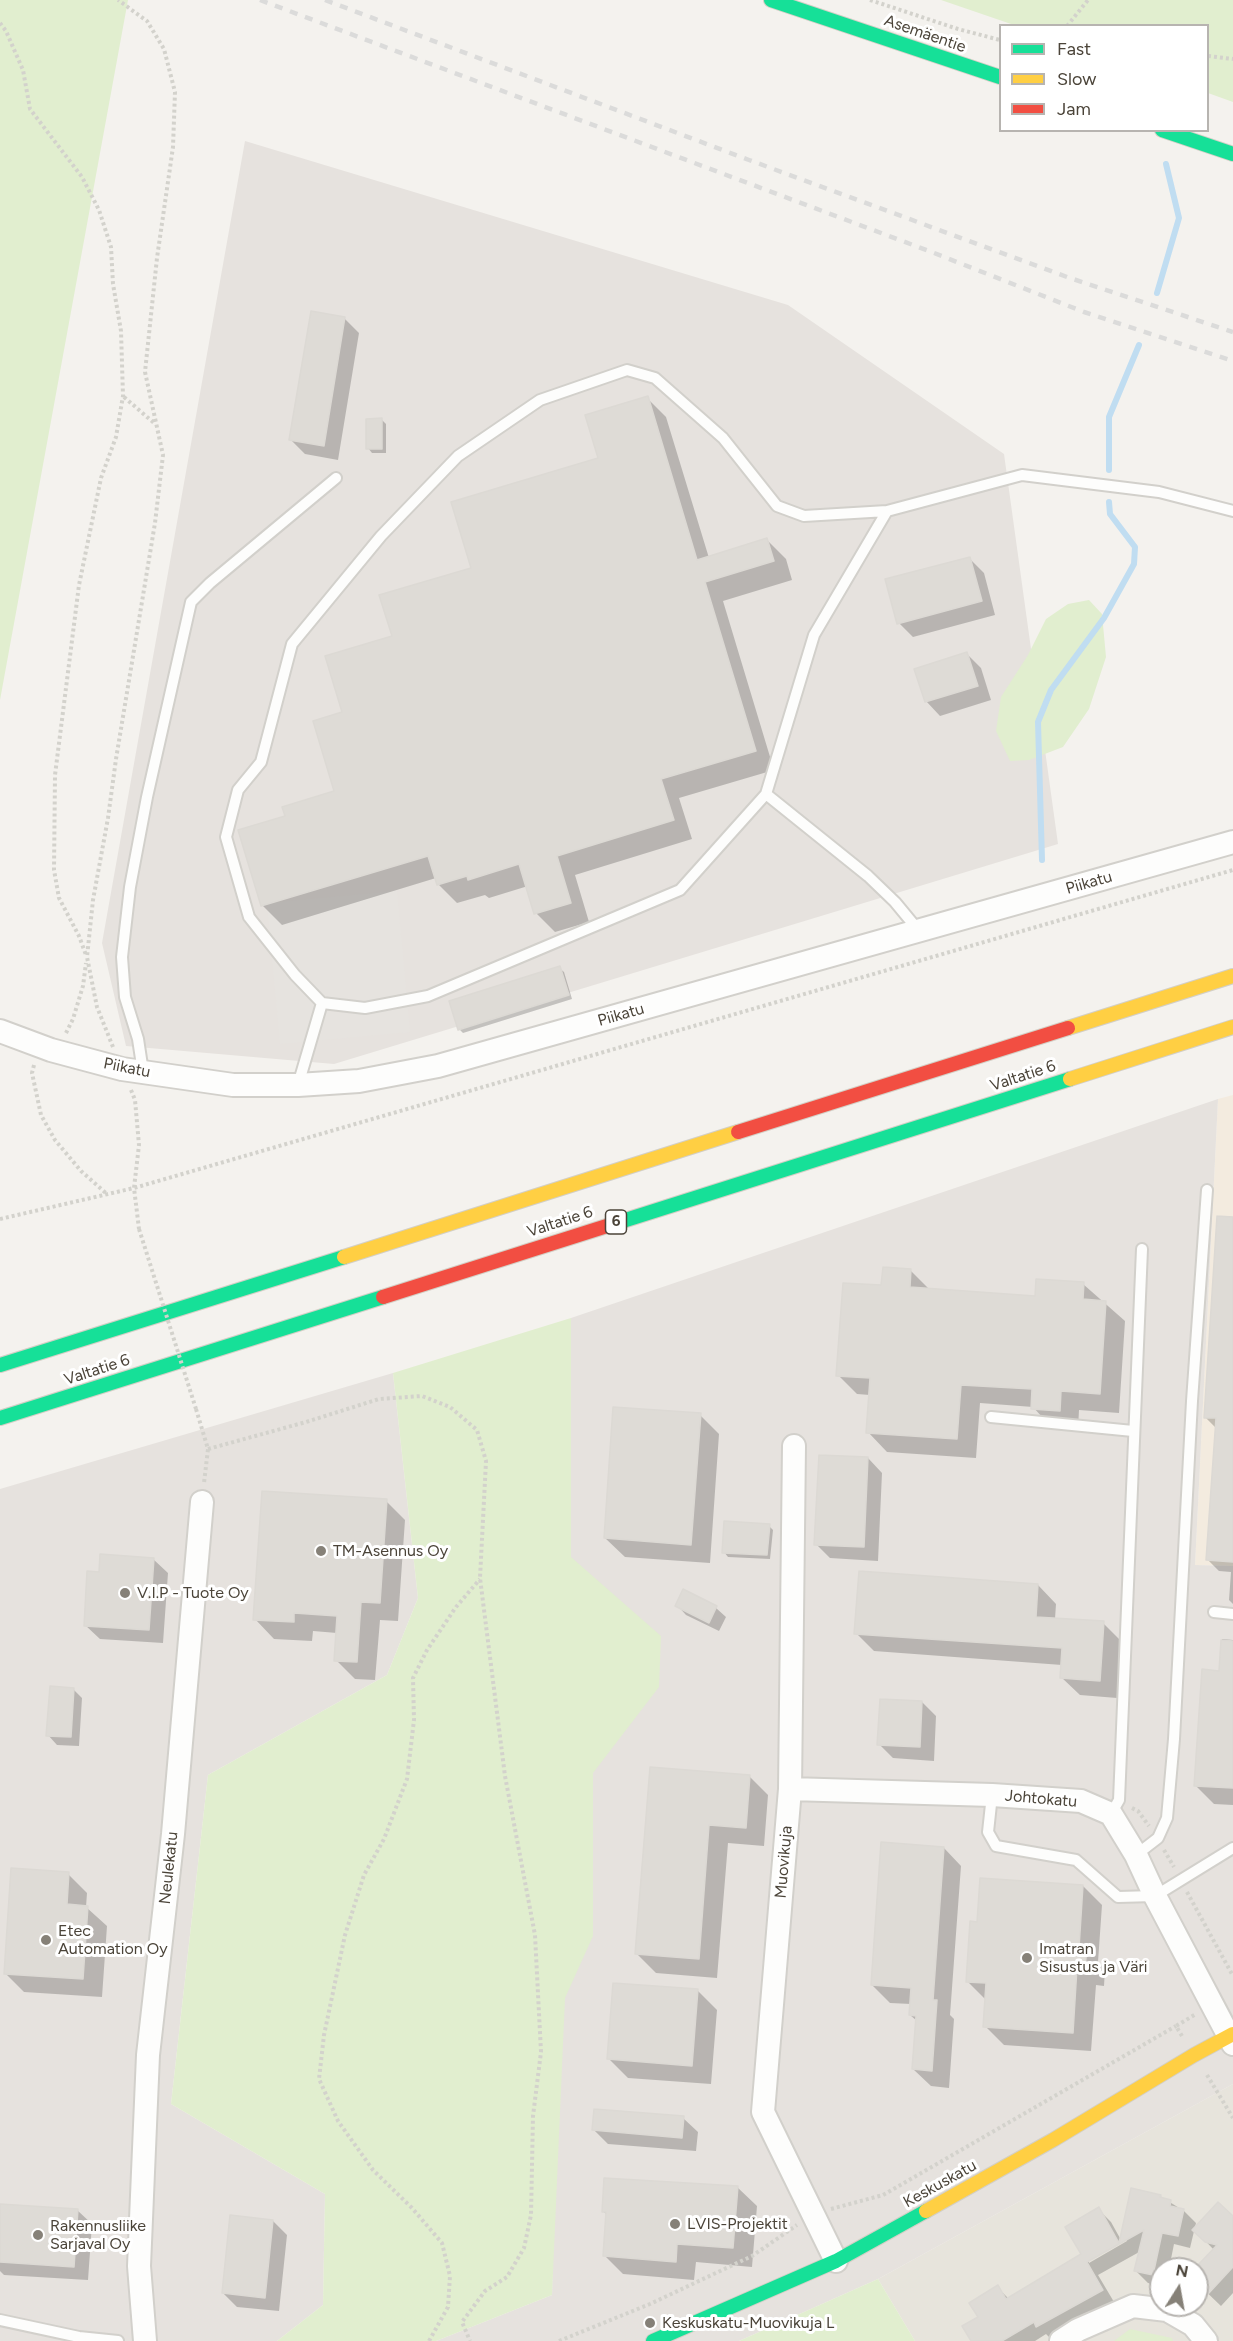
<!DOCTYPE html>
<meta charset="utf-8">
<style>
body{margin:0}
#map{position:relative;width:1233px;height:2341px;overflow:hidden;background:#f4f2ee;font-family:Figtree,sans-serif}
canvas{display:block}
.legend{position:absolute;left:999px;top:24px;width:210px;height:108px;box-sizing:border-box;background:#fff;border:2px solid #b7b4b0;margin:0;padding:8px 10px;list-style:none;font-size:18px;color:#4b4439}
.legend li{display:flex;align-items:center;gap:12px;height:30px}
.legend b{width:30px;border:2px solid #b7b4b0}
.north{position:absolute;left:1149px;top:2257px;width:60px;height:60px;box-sizing:border-box;background:#fff;border:2px solid #b7b4b0;border-radius:50%;rotate:11deg;font-size:16px;font-weight:700;line-height:24px;text-align:center;color:#4b4439}
.north::after{content:'';display:block;margin:auto;width:21px;height:27px;background:#868178;clip-path:polygon(50% 0,100% 100%,50% 72%,0 100%)}
</style>
<div id="map">
<canvas width="1233" height="2341"></canvas>
<ul class="legend">
<li><b style="height:8px;background:#16e098"></b>Fast</li>
<li><b style="height:8px;background:#ffcf43"></b>Slow</li>
<li><b style="height:8px;background:#f24e42"></b>Jam</li>
</ul>
<div class="north">N</div>
</div>
<script>
const c = document.querySelector('canvas').getContext('2d');
c.lineJoin = 'round';
function paint(path, color) { c.fillStyle = color; c.fill(path, 'evenodd'); }
const shape = rows => new Path2D(rows.map(r => 'M' + r).join(''));
function trace(path, color, width, dash) { c.strokeStyle = color; c.lineWidth = width; c.lineCap = dash ? 'butt' : 'round'; c.setLineDash(dash || []); c.stroke(path); }
function label(font, color, halo, rows, align = 'center') {
  c.font = font + ' Figtree,sans-serif'; c.lineWidth = 6; c.setLineDash([]); c.textBaseline = 'middle'; c.strokeStyle = halo; c.fillStyle = color; for (const [text, x, y, turn = 0] of rows) {
    c.save(); c.translate(x, y); c.rotate((+turn || 0) * Math.PI / 180); c.textAlign = isNaN(turn) ? turn : align; if (halo) c.strokeText(text, 0, 0); c.fillText(text, 0, 0); c.restore();
  }
}
paint(shape([
 [1233,2084,1233,2341,915,2341,878,2279],
 [1161,2269,1197,2269,1197,2305,1161,2305]
]), '#e7e4dc');
paint(shape([
 [1233,1095,1233,1566,1195,1565,1218,1099]
]), '#f3ebdf');
paint(shape([
 [245,141,788,305,1004,454,1058,844,334,1064,126,1046,102,943],
 [1218,1099,1195,1565,1233,1566,1233,2084,878,2279,739,2341,436,2341,552,2295,571,1318],
 [393,1373,418,1598,387,1675,208,1775,171,2104,325,2194,323,2305,277,2341,0,2341,0,1489]
]), '#e6e2de');
paint(shape([
 [0,0,128,0,0,700],
 [941,0,1233,0,1233,102,1208,93,1208,26,1014,25],
 [1089,600,1102,614,1106,657,1089,709,1063,747,1029,760,1010,761,996,731,1001,697,1028,655,1046,619,1068,604],
 [571,1318,571,1557,661,1636,659,1687,593,1773,593,1936,565,1998,552,2295,436,2341,277,2341,323,2305,325,2194,171,2104,208,1775,387,1675,418,1598,393,1373],
 [878,2279,915,2341,739,2341],
 [1130,2329,1172,2338,1173,2341,1114,2341]
]), '#e1eecf');
paint(shape([
 [397,891,410,1032,280,1044,267,903]
]), '#e6e3df');
paint(shape([
 [344,318,359,333,338,460,305,454,291,440],
 [647,398,666,417,709,558,767,540,786,559,792,580,723,601,774,770,679,798,692,839,575,875,589,922,555,932,536,913,528,886,489,898,485,895,457,903,438,884,436,878,282,925,263,906,240,831,286,817,336,792,344,713,393,637,600,459],
 [382,420,386,424,386,453,372,453,368,448],
 [969,558,984,573,995,615,913,637,899,623],
 [967,654,981,668,991,700,940,716,926,701],
 [559,968,564,972,572,999,463,1033,459,1029],
 [1233,1219,1233,1604,1229,1600,1231,1572,1219,1571,1208,1560,1217,1429,1205,1417],
 [910,1270,930,1290,1036,1297,1083,1284,1125,1321,1119,1413,1079,1410,1078,1429,1052,1428,1033,1407,980,1403,976,1458,887,1452,868,1432,870,1395,857,1394,838,1375,883,1287],
 [700,1415,719,1434,710,1563,625,1557,605,1538],
 [868,1458,882,1473,878,1561,830,1558,816,1544],
 [386,1501,405,1520,398,1621,380,1620,375,1680,355,1679,336,1660,337,1633,313,1631,312,1641,274,1639,255,1619],
 [769,1526,773,1530,770,1559,728,1557,724,1552],
 [153,1559,168,1573,163,1643,100,1639,85,1625],
 [1038,1585,1056,1604,1055,1619,1103,1623,1121,1641,1117,1698,1080,1695,1061,1677,1062,1665,874,1651,856,1633],
 [684,1591,716,1608,726,1617,719,1631,686,1615,677,1605],
 [1222,1639,1233,1640,1233,1805,1214,1804,1195,1785,1220,1672],
 [73,1689,82,1698,79,1746,57,1745,48,1735],
 [922,1702,936,1716,934,1761,893,1758,879,1744],
 [651,1768,749,1776,768,1795,764,1846,728,1843,717,1978,656,1973,637,1954],
 [944,1848,961,1866,950,2015,954,2019,949,2088,931,2086,913,2069,917,2021,910,2015,911,2004,890,2003,872,1985],
 [68,1874,87,1893,86,1907,107,1926,102,1997,24,1992,5,1973],
 [1083,1886,1102,1905,1098,1962,1105,1969,1104,1986,1096,1985,1091,2051,1004,2045,985,2026,986,2000,967,1981,978,1923],
 [698,1991,717,2010,711,2084,628,2078,609,2059],
 [683,2118,698,2132,696,2151,608,2144,594,2130],
 [737,2187,757,2206,752,2267,696,2262,694,2280,623,2274,604,2255,607,2215,603,2211],
 [1160,2196,1184,2211,1196,2223,1190,2248,1174,2244,1169,2269,1161,2269,1161,2286,1148,2283,1136,2271,1141,2251,1098,2275,1114,2302,1050,2338,1046,2334,1035,2341,973,2341,980,2317,997,2287,1009,2299,1083,2255,1098,2209,1111,2222,1121,2240],
 [1126,2238,1127,2241,1089,2263,1089,2260],
 [0,2205,77,2210,92,2224,88,2280,4,2275,0,2271],
 [1233,2218,1233,2293,1221,2306,1197,2283,1196,2269,1214,2250,1195,2230],
 [273,2221,287,2235,279,2311,237,2307,223,2293]
]), '#0003');
trace(shape([
 [1157,293,1179,218,1166,164],
 [1109,470,1109,417,1139,345],
 [1042,860,1038,722,1051,690,1104,618,1134,564,1135,547,1110,514,1109,502]
]), '#c0ddf1', 6);
const building = shape([
 [311,311,345,317,324,446,289,440,311,311],
 [648,396,697,560,767,538,774,561,705,582,756,751,661,779,674,820,557,856,571,903,534,914,519,864,468,880,467,876,437,885,428,856,261,906,238,830,285,816,282,807,334,791,313,721,342,712,325,656,392,636,379,595,471,568,451,502,598,458,585,415,648,396],
 [382,418,382,449,366,449,366,419,382,418],
 [970,557,982,601,897,624,885,579,970,557],
 [967,652,978,686,925,702,914,669,967,652],
 [560,966,569,995,458,1030,449,1001,560,966],
 [1217,1216,1233,1217,1233,1562,1206,1560,1216,1418,1204,1418,1217,1216],
 [883,1267,911,1269,910,1287,1035,1296,1036,1279,1084,1282,1083,1299,1106,1301,1100,1394,1061,1391,1060,1411,1031,1409,1032,1389,961,1385,957,1439,866,1433,870,1378,836,1376,843,1283,881,1285,883,1267],
 [613,1407,701,1413,691,1545,604,1538,613,1407],
 [819,1455,868,1457,864,1547,814,1545,819,1455],
 [262,1491,387,1499,380,1603,361,1602,357,1662,334,1661,337,1616,294,1613,294,1622,253,1620,262,1491],
 [724,1521,770,1524,767,1555,722,1553,724,1521],
 [100,1554,154,1558,149,1630,84,1626,87,1571,99,1572,100,1554],
 [859,1571,1038,1584,1036,1617,1104,1621,1100,1681,1060,1678,1062,1648,854,1634,859,1571],
 [683,1589,717,1606,709,1623,675,1606,683,1589],
 [1221,1640,1233,1641,1233,1788,1194,1786,1202,1669,1219,1671,1221,1640],
 [50,1686,74,1688,71,1737,46,1736,50,1686],
 [880,1699,922,1701,920,1747,877,1745,880,1699],
 [650,1767,750,1775,746,1828,709,1825,699,1959,635,1954,650,1767],
 [881,1842,944,1847,933,2000,937,2000,932,2071,912,2069,916,2016,909,2015,911,1988,871,1985,881,1842],
 [11,1868,69,1872,67,1904,88,1906,83,1979,4,1974,11,1868],
 [980,1878,1083,1885,1079,1948,1087,1949,1085,1967,1077,1967,1073,2033,983,2027,986,1983,966,1982,970,1921,977,1922,980,1878],
 [613,1983,698,1989,692,2066,607,2059,613,1983],
 [594,2109,684,2116,682,2138,592,2130,594,2109],
 [604,2178,738,2186,733,2248,677,2244,676,2262,603,2256,606,2212,602,2212,604,2178],
 [1131,2188,1161,2195,1160,2197,1171,2200,1170,2206,1184,2209,1178,2236,1162,2233,1153,2275,1134,2271,1144,2230,1087,2262,1103,2290,1036,2327,1034,2322,1002,2341,971,2341,962,2326,978,2317,969,2303,998,2285,1006,2299,1081,2254,1065,2227,1099,2207,1119,2243,1131,2188],
 [1218,2202,1233,2216,1233,2267,1208,2294,1197,2285,1197,2266,1217,2245,1205,2242,1192,2230,1218,2202],
 [0,2204,78,2209,74,2267,0,2262,0,2204],
 [230,2215,273,2220,265,2298,222,2293,230,2215]
]);
paint(building, '#dedbd6');
trace(building, '#dcd9d4', 1.5);
const lane = shape([
 [766,794,868,876,895,902,919,931],
 [322,1003,365,1008,428,996,680,890,766,794,814,635,887,511],
 [143,1072,138,1039,125,997,122,957,130,887,147,797,191,602,210,583,336,478],
 [298,1085,322,1003,295,975,249,917,226,837,238,790,261,762,292,644,381,536,458,456,540,400,627,370,655,378,723,438,777,506,804,516,887,511,1022,475,1159,492,1233,511],
 [991,1417,1133,1431],
 [1214,1612,1233,1614],
 [992,1795,988,1832,996,1846,1076,1860,1118,1897,1155,1896,1233,1848],
 [1111,1814,1119,1800,1142,1249],
 [1136,1855,1158,1838,1167,1818,1174,1739,1192,1401,1207,1190],
 [0,2320,79,2337,118,2341]
]);
const street = shape([
 [0,1031,51,1050,122,1069,233,1085,298,1085,359,1081,438,1066,1233,842],
 [794,1446,790,1789,763,2112,836,2261],
 [790,1789,992,1795,1081,1801,1111,1814,1136,1855,1155,1896,1233,2044],
 [145,2341,139,2266,148,2055,173,1834,202,1502],
 [1061,2341,1078,2330,1133,2306,1167,2310,1193,2325,1206,2341]
]);
const fast = shape([
 [771,0,1000,77],
 [1162,130,1233,154],
 [610,1225,1070,1079],
 [0,1365,344,1257],
 [0,1418,383,1297],
 [653,2341,836,2261,926,2211]
]);
const slow = shape([
 [1068,1028,1233,976],
 [1070,1079,1233,1027],
 [344,1257,738,1132],
 [926,2211,1053,2140,1194,2055,1233,2034]
]);
const jam = shape([
 [738,1132,1068,1028],
 [383,1297,610,1225]
]);
trace(lane, '#d2d0cb', 14);
trace(street, '#d2d0cb', 26);
trace(fast, '#d3cfc5', 16);
trace(slow, '#d3cfc5', 16);
trace(jam, '#d3cfc5', 16);
trace(shape([
 [870,0,958,29,1000,40],
 [0,23,6,31,23,70,30,109,82,177,99,210,111,247,113,284,121,331,123,396,116,437,101,478,79,585,55,775,54,870,59,898,79,936,86,955],
 [1067,26,1088,0],
 [1208,56,1233,59],
 [124,397,154,423],
 [66,1033,73,1019,83,986,86,963],
 [113,1047,97,1007,87,957,93,900,108,818,116,759,155,523,163,455,145,372,157,258,173,147,175,92,164,49,147,21,118,0],
 [34,1065,32,1073,41,1115,55,1140,81,1171,107,1194],
 [131,1090,135,1100,139,1145,134,1188,139,1229],
 [0,1219,134,1188,1233,870],
 [196,1409,208,1449,204,1483],
 [208,1449,306,1422,379,1399,422,1396,450,1407,477,1430,486,1461,480,1578,505,1776,535,1935,541,2052,533,2116,531,2215,524,2248,507,2277,485,2291,462,2322,470,2341],
 [1132,1808,1138,1811,1149,1826],
 [1164,1850,1174,1867],
 [1187,1892,1233,1976],
 [1182,2036,1176,2026,1196,2014],
 [1207,2075,1233,2118],
 [831,2209,883,2195,1176,2026],
 [429,2341,448,2307,450,2276,442,2243,412,2208,373,2170,338,2121,319,2079,324,2035,345,1935,364,1875,384,1839,407,1779,414,1720,413,1678,427,1650,456,1607,480,1579],
 [559,2341,650,2304,752,2256,797,2225]
]), '#d3d2cc', 4, [3, 3]);
trace(lane, '#fdfdfc', 10);
trace(street, '#fdfdfc', 22);
trace(fast, '#16e098', 14);
trace(slow, '#ffcf43', 14);
trace(jam, '#f24e42', 14);
trace(shape([
 [260,0,929,251,1084,312,1233,361],
 [325,0,749,160,1067,277,1233,332]
]), '#dbdbda', 4.5, [8, 8]);
trace(shape([
 [139,1229,196,1409]
]), '#d3d2cc', 4, [3, 3]);
for (const [x, y, r, color] of [
 [321,1551,6,"#868178"],
 [125,1593,6,"#868178"],
 [46,1940,6,"#868178"],
 [1027,1958,6,"#868178"],
 [675,2224,6,"#868178"],
 [38,2235,6,"#868178"],
 [650,2323,6,"#868178"]
]) { const dot = new Path2D(); dot.arc(x, y, r, 0, 2 * Math.PI); c.fillStyle = color; c.fill(dot); trace(dot, '#fff', 2); }
for (const [x, y, w] of [
 [616,1222,21]
]) { const box = new Path2D(); box.roundRect(x - w / 2, y - 12, w, 24, 4.5); c.fillStyle = '#fff'; c.fill(box); trace(box, '#4b4439', 1.5); }
label('bold 15px', '#4b4439', null, [
 ["6",616,1222]
]);
label('16px', '#4b4439', '#fff', [
 ["Asemäentie",925,34,19],
 ["Piikatu",1089,883,-16],
 ["Piikatu",621,1015,-16],
 ["Piikatu",127,1068,11],
 ["Valtatie 6",1023,1076,-18],
 ["Valtatie 6",560,1222,-18],
 ["Valtatie 6",97,1370,-18],
 ["Johtokatu",1041,1799,5],
 ["Muovikuja",784,1862,-85],
 ["Neulekatu",169,1868,-84],
 ["Keskuskatu",940,2184,-29]
]);
label('16px', '#4b4439', '#fff', [
 ["TM-Asennus Oy",333,1551],
 ["V.I.P - Tuote Oy",137,1593],
 ["Etec",58,1931],
 ["Automation Oy",58,1949],
 ["Imatran",1039,1949],
 ["Sisustus ja Väri",1039,1967],
 ["LVIS-Projektit",687,2224],
 ["Rakennusliike",50,2226],
 ["Sarjaval Oy",50,2244],
 ["Keskuskatu-Muovikuja L",662,2323]
], 'left');
</script>
